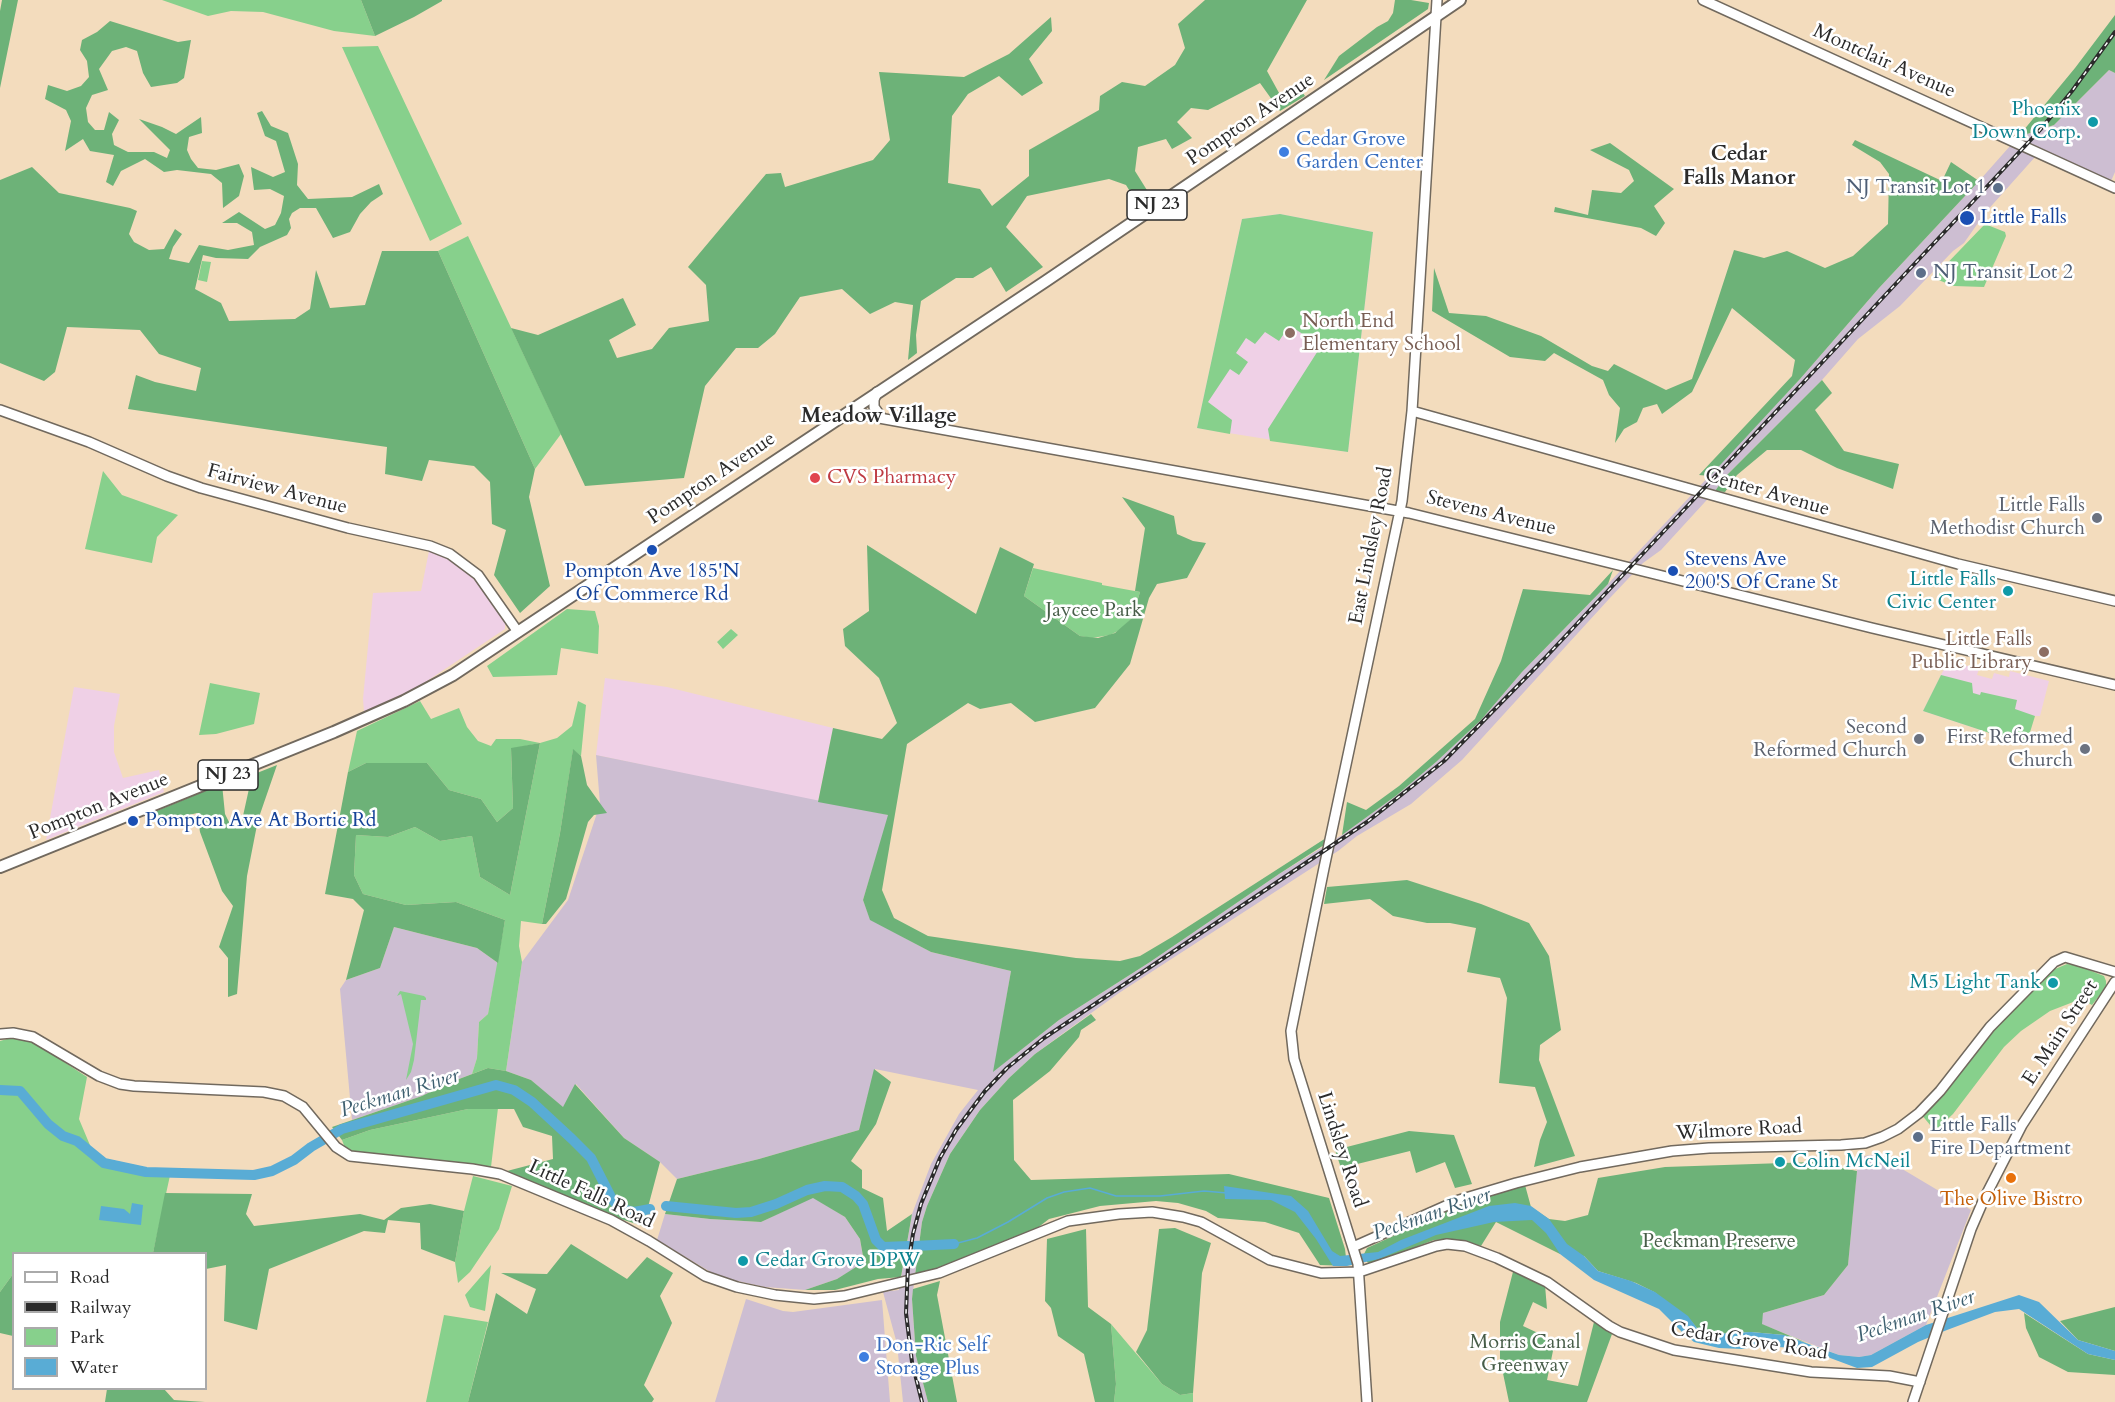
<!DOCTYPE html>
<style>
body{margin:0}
#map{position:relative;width:2115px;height:1402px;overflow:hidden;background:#f3dcbd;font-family:Cardo,serif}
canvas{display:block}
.legend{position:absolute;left:12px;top:1252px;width:195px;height:138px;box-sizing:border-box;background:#fff;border:2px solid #aaa;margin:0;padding:8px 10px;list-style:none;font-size:18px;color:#2b2b2b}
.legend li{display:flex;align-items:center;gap:12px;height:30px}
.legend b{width:30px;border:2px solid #aaa}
</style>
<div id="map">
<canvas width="2115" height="1402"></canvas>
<ul class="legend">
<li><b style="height:8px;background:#fff"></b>Road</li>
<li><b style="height:8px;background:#2b2b2b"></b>Railway</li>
<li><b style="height:16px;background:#87d08c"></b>Park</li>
<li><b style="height:16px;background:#59acd5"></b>Water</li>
</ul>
</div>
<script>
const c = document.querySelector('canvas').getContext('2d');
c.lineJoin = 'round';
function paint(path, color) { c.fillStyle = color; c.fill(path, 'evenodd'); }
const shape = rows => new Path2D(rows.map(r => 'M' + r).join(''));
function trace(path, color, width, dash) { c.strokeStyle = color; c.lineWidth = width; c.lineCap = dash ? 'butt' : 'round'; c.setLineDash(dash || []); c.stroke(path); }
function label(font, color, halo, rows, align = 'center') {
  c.font = font + ' Cardo,serif'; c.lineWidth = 5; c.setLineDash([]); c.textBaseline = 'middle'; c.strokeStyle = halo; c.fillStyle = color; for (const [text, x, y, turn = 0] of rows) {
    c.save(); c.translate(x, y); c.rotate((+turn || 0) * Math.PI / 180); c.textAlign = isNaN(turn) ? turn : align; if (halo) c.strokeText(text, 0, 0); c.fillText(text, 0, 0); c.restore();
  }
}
paint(shape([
 [1280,214,1373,232,1348,452,1197,428,1242,219],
 [429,551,446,557,471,574,505,622,505,629,418,687,364,712,363,699,373,593,421,591],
 [1948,661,1979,669,1977,675,1992,679,1994,673,2009,677,2010,671,2049,681,2040,716,2034,716,2027,742,2023,744,1923,711],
 [605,678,667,687,833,728,818,802,596,755],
 [74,687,120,694,114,726,114,752,123,778,159,770,164,792,46,840]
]), '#efd0e6');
paint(shape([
 [2109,70,2115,73,2115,172,2111,181,2037,148,2035,157,1985,213,1964,243,1953,251,1900,306,1858,339,1822,380,1725,477,1715,491,1661,550,1643,563,1609,599,1462,760,1411,804,1357,836,1338,851,1119,993,1069,1029,1035,1054,1009,1078,980,1110,950,1154,927,1206,922,1222,912,1299,916,1356,928,1402,903,1402,897,1344,883,1292,899,1290,912,1214,931,1164,959,1114,978,1090,875,1069,859,1130,759,1159,677,1179,660,1162,624,1138,576,1084,563,1108,531,1080,506,1071,522,962,568,900,600,804,596,755,889,815,863,900,870,919,931,952,1011,971,994,1071,1059,1020,1150,962,1279,874,1342,835,1397,795,1436,762,1481,720,1522,672,1608,584,1800,379,1879,288,1979,181,2018,137,2054,125],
 [394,927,477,948,498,963,488,1014,479,1022,477,1058,472,1074,446,1084,438,1082,432,1091,422,1096,352,1120,340,989,346,980,380,968],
 [1877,1154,1971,1210,1926,1325,1871,1355,1859,1357,1839,1355,1761,1324,1763,1313,1824,1295,1848,1265,1858,1157],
 [813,1197,845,1217,860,1239,864,1263,837,1279,805,1290,765,1287,719,1277,657,1240,665,1214,710,1219,761,1222],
 [746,1299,783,1311,793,1312,882,1300,890,1402,715,1402]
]), '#cdbed2');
paint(shape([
 [162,0,361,0,375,36,334,31,263,12,231,11,208,16],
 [378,46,462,224,430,241,342,47],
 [1280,214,1373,232,1348,452,1270,441,1268,429,1321,346,1295,329,1285,332,1279,341,1265,332,1255,344,1246,338,1236,353,1248,362,1239,375,1230,369,1208,402,1232,420,1230,434,1197,428,1242,219],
 [1985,224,2005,232,2006,236,1984,287,1954,286,1933,278],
 [468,236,561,434,535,469,438,251],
 [202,261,211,262,207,282,198,280],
 [103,471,122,495,178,515,157,537,152,563,85,549],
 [1033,568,1102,583,1102,585,1140,592,1132,618,1120,630,1110,635,1092,638,1080,636,1024,596],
 [567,609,595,611,599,626,598,654,561,648,557,675,493,677,487,666],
 [731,629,738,635,723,649,717,642],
 [1941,675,1972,683,1973,693,1980,695,1981,692,2017,700,2015,709,2035,716,2027,742,2023,744,1923,711],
 [210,683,260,693,254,724,216,734,199,735],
 [420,701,431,719,459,708,467,727,478,741,491,746,496,739,520,739,540,743,557,738,572,726,578,701,586,705,581,756,573,750,560,833,542,924,521,921,519,946,522,962,506,1071,488,1068,472,1074,477,1058,479,1022,488,1014,505,920,456,902,406,905,363,894,354,875,356,835,388,837,415,827,440,841,472,836,480,877,510,895,540,743,511,749,513,808,497,822,481,799,449,790,427,763,366,763,348,772,357,731],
 [2067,964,2076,965,2104,976,2106,981,2106,987,2092,1005,2081,999,2050,1011,2021,1031,2004,1047,1953,1114,1935,1131,1921,1114,1987,1036,2048,972],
 [400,991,424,996,426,998,426,1000,421,1000,414,1060,411,1072,406,1080,413,1044,401,994,397,996],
 [7,1039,18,1039,35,1043,87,1077,79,1119,92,1150,107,1159,152,1169,171,1171,153,1253,14,1254,13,1274,0,1292,0,1041],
 [498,1108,491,1167,421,1158,357,1153,345,1148,342,1140,370,1130,468,1109],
 [473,1176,512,1186,499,1229,470,1272,458,1283,455,1262,464,1211],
 [491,1265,485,1311,470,1307,465,1295],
 [444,1315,488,1322,468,1402,426,1402],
 [1111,1324,1162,1384,1180,1395,1193,1393,1193,1402,1114,1402,1116,1384]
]), '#87d08c');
paint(shape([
 [2,0,18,0,0,88,0,11],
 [361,0,442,0,442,1,414,17,375,36],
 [1205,0,1307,0,1267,71,1284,102,1303,93,1305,96,1280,111,1260,83,1208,110,1191,108,1177,122,1192,138,1172,149,1166,139,1138,147,1135,171,1150,195,1137,203,1126,185,1109,179,1027,196,1006,227,1043,267,1006,292,991,267,973,278,956,278,921,301,916,335,917,353,908,360,913,305,895,302,870,314,842,289,800,297,775,334,758,348,736,348,705,386,684,478,585,486,511,328,538,335,623,298,636,325,609,340,617,358,652,349,669,328,709,321,706,285,688,267,766,174,781,173,785,187,873,160,890,140,879,72,964,77,1009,54,1051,17,1052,31,1029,59,1043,83,1022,96,999,76,968,94,952,116,948,183,980,189,992,206,1029,176,1029,150,1099,110,1100,96,1122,82,1145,86,1175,65,1185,48,1178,24],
 [1395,0,1411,0,1429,3,1428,9,1324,80,1339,56,1377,27,1388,21,1393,13],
 [2115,15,2115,73,2109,70,2054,125,2018,137,2075,68],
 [110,21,178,42,191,40,184,78,177,83,151,87,143,73,137,51,126,47,112,51,99,69,108,90,92,95,86,108,88,122,95,130,104,130,109,112,119,120,112,134,114,145,128,152,154,152,167,158,170,150,139,119,162,127,176,134,201,117,202,133,189,137,187,150,191,159,198,168,216,170,239,164,244,176,239,196,223,208,222,183,211,174,177,170,164,172,145,159,121,171,113,186,106,182,114,155,90,151,83,139,65,151,71,121,66,110,45,99,48,85,67,91,81,86,89,77,87,61,80,50,82,40,97,32],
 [262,111,271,126,288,133,298,164,297,185,308,199,352,197,379,184,383,194,371,202,360,214,350,232,333,238,316,208,300,208,292,213,289,219,291,228,287,235,260,247,248,259,216,258,203,255,195,289,221,303,229,321,295,319,310,309,316,270,330,308,365,305,382,251,438,251,535,469,529,497,550,586,520,613,494,575,506,530,492,524,490,482,474,466,429,460,422,481,385,474,387,447,128,409,136,375,155,382,196,391,201,368,159,354,140,330,67,327,55,372,44,381,0,363,0,180,32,167,59,193,130,208,137,211,129,234,134,242,149,250,164,249,175,229,182,234,173,247,169,259,189,263,199,245,228,250,254,245,252,232,237,223,222,223,239,212,265,229,275,225,281,213,284,196,270,189,254,190,251,167,273,177,285,172,276,141,265,136,257,113],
 [1855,140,1942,181,1951,162,1979,181,1879,288,1800,379,1710,476,1699,475,1792,376,1795,360,1732,308,1692,392,1662,414,1657,404,1643,408,1637,422,1624,429,1615,443,1620,408,1609,395,1603,380,1554,353,1545,361,1510,357,1432,311,1434,268,1449,313,1486,316,1541,336,1592,366,1608,371,1614,364,1666,390,1692,379,1734,250,1764,258,1787,251,1825,268,1853,256,1888,224,1889,174,1880,162,1852,145],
 [1610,143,1674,189,1654,206,1665,223,1656,236,1641,228,1554,212,1555,207,1588,215,1592,190,1621,193,1634,181,1629,170,1590,150],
 [1822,380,1832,393,1815,410,1844,451,1899,464,1893,489,1837,468,1801,450,1767,450,1737,475,1725,492,1715,491,1725,477],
 [1122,497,1174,516,1177,534,1193,541,1206,543,1187,578,1157,584,1149,598,1130,664,1095,708,1035,722,1011,703,980,709,968,703,907,744,882,890,894,918,928,936,1076,958,1120,961,1140,956,1172,937,1326,838,1324,845,1279,874,1150,962,1059,1020,993,1072,1011,971,931,952,870,920,863,900,888,815,818,802,833,728,882,739,897,723,879,678,845,646,843,629,869,611,867,545,976,614,1000,547,1034,564,1024,596,1080,636,1098,638,1115,633,1132,618,1140,592,1135,591,1145,528],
 [1613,570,1608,584,1522,672,1481,720,1436,762,1397,795,1342,835,1347,802,1366,810,1399,786,1475,719,1501,661,1523,589,1590,595],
 [540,743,510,895,480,877,472,836,440,841,415,827,388,837,356,835,354,875,363,894,406,905,456,902,505,920,498,963,477,948,394,927,380,968,346,980,364,910,353,899,325,894,348,772,366,763,427,763,449,790,481,799,497,822,513,808,511,748],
 [573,749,581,756,587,785,607,813,594,815,588,822,566,899,546,924,542,924,560,833],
 [277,765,258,820,247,876,237,994,228,997,228,958,219,947,233,906,222,891,200,832,197,813,162,822,146,818,147,815,222,784,225,814,231,826,241,825,252,775],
 [1407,880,1481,904,1529,923,1549,956,1561,1030,1540,1045,1539,1060,1575,1156,1534,1167,1540,1140,1547,1122,1535,1087,1499,1083,1507,998,1500,978,1467,972,1476,928,1450,923,1427,923,1393,916,1370,899,1324,904,1327,887],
 [1091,1014,1096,1020,1081,1030,1079,1037,1050,1071,1013,1100,1014,1160,1031,1180,1229,1174,1329,1198,1345,1249,1347,1266,1320,1265,1299,1233,1265,1222,1218,1218,1206,1211,1178,1203,1156,1201,1100,1206,1049,1219,1036,1229,989,1249,915,1276,922,1222,927,1206,950,1154,980,1110,1009,1078,1035,1054],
 [488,1068,506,1071,531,1080,563,1107,575,1084,624,1138,660,1162,643,1226,614,1217,507,1171,553,1159,552,1136,523,1127,514,1109,468,1109,370,1130,342,1140,332,1127,422,1096,432,1091,434,1083,446,1084],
 [874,1069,891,1082,876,1124,851,1161,862,1170,862,1188,883,1198,887,1231,912,1214,901,1277,878,1279,835,1290,805,1290,837,1279,864,1262,860,1239,845,1217,813,1198,761,1222,710,1219,665,1214,677,1179,759,1159,859,1130],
 [1409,1131,1454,1135,1472,1184,1455,1188,1445,1162,1416,1173,1410,1151,1341,1168,1335,1150],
 [1813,1162,1857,1171,1848,1265,1824,1295,1763,1313,1762,1324,1807,1343,1784,1335,1751,1332,1715,1334,1697,1328,1690,1320,1654,1292,1636,1283,1598,1271,1584,1256,1560,1254,1496,1222,1481,1246,1455,1239,1434,1240,1371,1264,1367,1262,1364,1254,1367,1248,1461,1205,1525,1185,1531,1207,1549,1219,1565,1221,1588,1215,1598,1178,1665,1167],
 [165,1193,252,1194,246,1214,254,1226,360,1214,384,1220,401,1208,430,1204,464,1211,455,1262,421,1249,420,1223,388,1220,385,1233,364,1231,269,1269,257,1330,224,1321,226,1265,206,1269,206,1254,153,1253],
 [1175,1228,1211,1243,1202,1273,1193,1393,1180,1395,1162,1384,1136,1352,1147,1330,1159,1229],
 [1086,1229,1088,1307,1111,1324,1116,1384,1114,1402,1095,1402,1084,1354,1058,1336,1051,1308,1045,1301,1047,1239],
 [571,1244,627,1279,647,1257,673,1273,660,1296,672,1323,644,1385,654,1399,652,1402,468,1402,496,1293,527,1314,536,1289,501,1273,547,1274],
 [1514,1268,1545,1285,1547,1309,1533,1302,1523,1326,1555,1341,1547,1380,1578,1386,1594,1322,1612,1334,1587,1402,1509,1402,1500,1359,1500,1322],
 [13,1274,13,1336,0,1333,0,1292],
 [940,1281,937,1295,957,1402,928,1402,916,1356,912,1299,913,1289],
 [2115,1307,2115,1351,2078,1340,2060,1321],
 [2024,1313,2088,1354,2115,1360,2115,1375,2068,1372,2039,1357,2026,1328],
 [107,1389,164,1389,174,1400,205,1402,105,1402]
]), '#6db278');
paint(shape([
 [1224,1186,1291,1196,1308,1211,1332,1251,1340,1256,1378,1252,1401,1240,1489,1206,1515,1203,1531,1206,1549,1219,1567,1244,1584,1256,1598,1271,1631,1281,1655,1292,1688,1316,1697,1328,1715,1334,1751,1332,1784,1335,1839,1355,1859,1357,1871,1355,1926,1325,2019,1295,2039,1302,2078,1340,2115,1351,2115,1360,2088,1354,2019,1309,1995,1312,1947,1330,1918,1342,1872,1367,1857,1368,1806,1349,1765,1346,1742,1349,1719,1348,1694,1342,1683,1333,1659,1309,1594,1280,1560,1254,1546,1233,1532,1220,1494,1222,1436,1235,1379,1259,1347,1266,1333,1266,1316,1239,1295,1212,1271,1200,1225,1199],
 [132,1203,143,1205,141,1225,99,1220,101,1206,124,1209,130,1214]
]), '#59acd5');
trace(shape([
 [954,1244,977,1238,1008,1222,1047,1198,1064,1192,1090,1188,1116,1196,1160,1196,1204,1191,1227,1193]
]), '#59acd5', 1.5);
trace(shape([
 [0,1090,20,1091,48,1124,63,1136,77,1141,104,1163,146,1172,254,1175,272,1171,294,1160,311,1147,342,1129,496,1085,514,1090,532,1102,572,1139,591,1158,612,1199,617,1205,623,1209,634,1212,650,1209],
 [666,1206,736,1213,751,1212,776,1204,807,1190,825,1186,842,1187,856,1196,863,1204,876,1240,883,1247,908,1246],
 [914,1246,954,1244]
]), '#59acd5', 10);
const secondary = shape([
 [1703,0,2115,188],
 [877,392,874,400,874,407,882,418],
 [853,408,868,416,1409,513,1872,628,2115,685],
 [0,410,89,442,167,476,201,488,348,528,430,546,450,554,478,575,518,632],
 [1412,411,1958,564,2115,601],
 [0,1034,13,1033,33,1037,99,1076,120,1084,134,1086,264,1092,284,1096,303,1107,336,1147,350,1156,472,1169,500,1174,611,1220,649,1241,705,1276,737,1287,775,1295,814,1299,844,1296,939,1273,1068,1221,1119,1214,1152,1212,1183,1217,1201,1222,1270,1260,1321,1273,1359,1272,1436,1246,1447,1244,1465,1246,1497,1258,1547,1282,1609,1326,1620,1332,1674,1350,1811,1372,1889,1376,1920,1382],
 [1353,1247,1459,1200,1516,1183,1580,1167,1672,1151,1709,1148,1841,1145,1865,1143,1882,1137,1898,1129,1919,1113,1940,1091,1990,1027,2054,962,2065,957,2115,972],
 [1367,1402,1358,1264,1294,1059,1291,1031,1324,868,1402,501,1412,411,1437,0],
 [1913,1402,1971,1229,1984,1199,2022,1125,2115,982]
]);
const primary = shape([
 [0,867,334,732,404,701,453,675,1046,281,1460,0]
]);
trace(secondary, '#71695e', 12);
trace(primary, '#71695e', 14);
trace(secondary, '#fff', 9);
trace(primary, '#fff', 10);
const rail = shape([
 [922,1402,912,1362,906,1313,908,1266,913,1234,921,1204,940,1158,956,1130,985,1091,1007,1068,1044,1038,1367,822,1444,761,1544,659,2040,130,2072,91,2115,32]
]);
trace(rail, '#2b2b2b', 4);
trace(rail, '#fff', 1.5, [4.5]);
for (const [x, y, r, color] of [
 [2093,122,6,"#0f9aa8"],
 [1284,152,6,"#3f7fe0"],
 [1998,188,6,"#5c6f8a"],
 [1967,218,8,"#1a4fb4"],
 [1921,273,6,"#5c6f8a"],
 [1290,333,6,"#8d6e63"],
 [815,478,6,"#e0444e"],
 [2097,518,6,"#6b7280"],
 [652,550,6,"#1a4fb4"],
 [1673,571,6,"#1a4fb4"],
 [2008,591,6,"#0f9aa8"],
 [2044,652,6,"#8d6e63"],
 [1919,739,6,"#6b7280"],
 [2085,749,6,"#6b7280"],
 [133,821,6,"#1a4fb4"],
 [2053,983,6,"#0f9aa8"],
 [1918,1137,6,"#5c6f8a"],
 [1780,1162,6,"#0f9aa8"],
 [2011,1178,6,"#e8710a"],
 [743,1261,6,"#0f9aa8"],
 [864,1357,6,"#3f7fe0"]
]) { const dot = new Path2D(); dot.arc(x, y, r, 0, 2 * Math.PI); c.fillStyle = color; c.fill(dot); trace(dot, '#fff', 2); }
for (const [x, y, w] of [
 [1157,205,60],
 [228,775,60]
]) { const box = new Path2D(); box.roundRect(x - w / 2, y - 15, w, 30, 4.5); c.fillStyle = '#fff'; c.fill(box); trace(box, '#2b2b2b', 1.5); }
label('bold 18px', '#2b2b2b', null, [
 ["NJ 23",1157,205],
 ["NJ 23",228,775]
]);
label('20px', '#2b2b2b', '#fff', [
 ["Montclair Avenue",1884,62,24],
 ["Pompton Avenue",1251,120,-34],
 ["Pompton Avenue",712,479,-34],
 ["Fairview Avenue",277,490,15],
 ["Center Avenue",1767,493,16],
 ["Stevens Avenue",1491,514,14],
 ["East Lindsley Road",1372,546,-79],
 ["Pompton Avenue",99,807,-22],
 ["E. Main Street",2061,1033,-57],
 ["Wilmore Road",1739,1131,-3],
 ["Lindsley Road",1341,1150,72],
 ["Little Falls Road",591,1195,25],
 ["Cedar Grove Road",1749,1342,9]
]);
label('20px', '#0d838f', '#fff', [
 ["Phoenix",2081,110],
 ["Down Corp.",2081,133],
 ["Little Falls",1996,580],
 ["Civic Center",1996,603],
 ["M5 Light Tank",2041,983],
 ["Colin McNeil",1792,1162,"left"],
 ["Cedar Grove DPW",755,1261,"left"]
], 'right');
label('20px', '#366cbe', '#fff', [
 ["Cedar Grove",1296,140],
 ["Garden Center",1296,163],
 ["Don-Ric Self",876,1346],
 ["Storage Plus",876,1369]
], 'left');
label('20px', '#4e5e75', '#fff', [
 ["NJ Transit Lot 1",1986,188,"right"],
 ["NJ Transit Lot 2",1933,273],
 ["Little Falls",1930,1126],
 ["Fire Department",1930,1149]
], 'left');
label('20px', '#164399', '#fff', [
 ["Little Falls",1980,218],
 ["Stevens Ave",1685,560],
 ["200'S Of Crane St",1685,583],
 ["Pompton Ave 185'N",652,572,"center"],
 ["Of Commerce Rd",652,595,"center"],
 ["Pompton Ave At Bortic Rd",145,821]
], 'left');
label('20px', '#785e54', '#fff', [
 ["North End",1302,322],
 ["Elementary School",1302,345],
 ["Little Falls",2032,640,"right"],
 ["Public Library",2032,663,"right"]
], 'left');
label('20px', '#be3a42', '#fff', [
 ["CVS Pharmacy",827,478]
], 'left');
label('20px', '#5b616d', '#fff', [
 ["Little Falls",2085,506],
 ["Methodist Church",2085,529],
 ["Second",1907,728],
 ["Reformed Church",1907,751],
 ["First Reformed",2073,738],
 ["Church",2073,761]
], 'right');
label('20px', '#475d48', '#fff', [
 ["Jaycee Park",1094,611],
 ["Peckman Preserve",1719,1242],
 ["Morris Canal",1525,1343],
 ["Greenway",1525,1366]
]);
label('20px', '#c56008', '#fff', [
 ["The Olive Bistro",2011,1200]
]);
label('bold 21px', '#2b2b2b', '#fff', [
 ["Cedar",1739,155],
 ["Falls Manor",1739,179],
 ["Meadow Village",879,417]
]);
label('italic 21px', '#3d5f6f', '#fff', [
 ["Peckman River",400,1094,-17],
 ["Peckman River",1432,1215,-19],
 ["Peckman River",1916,1317,-19]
]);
</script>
